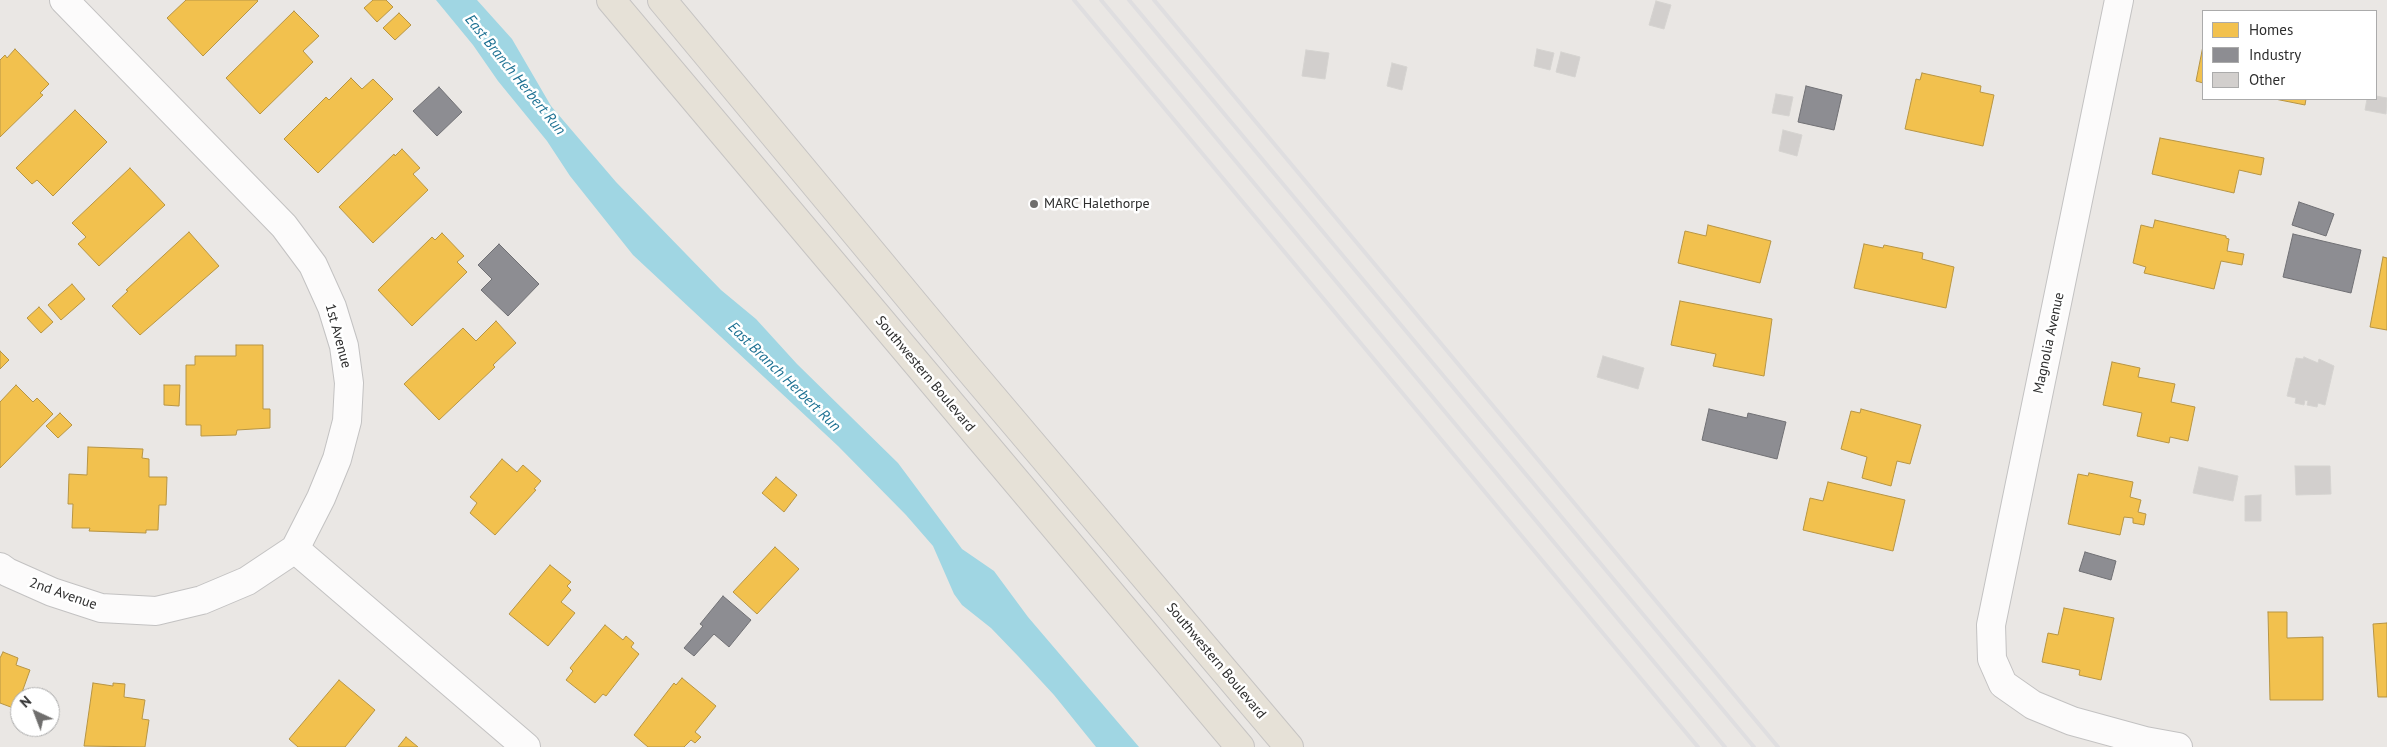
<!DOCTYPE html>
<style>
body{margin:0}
#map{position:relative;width:2387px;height:747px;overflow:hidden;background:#eae7e4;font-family:"PT Sans",sans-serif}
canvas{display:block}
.legend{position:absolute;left:2202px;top:10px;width:175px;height:90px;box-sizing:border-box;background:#fff;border:1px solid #ababab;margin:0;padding:6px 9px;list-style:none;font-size:15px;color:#2d2d2d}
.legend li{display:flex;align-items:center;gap:10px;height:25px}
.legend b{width:25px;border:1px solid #ababab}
.north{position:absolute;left:10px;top:687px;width:50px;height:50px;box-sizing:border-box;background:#fff;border:1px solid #ababab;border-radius:50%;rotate:317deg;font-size:14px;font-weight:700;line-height:20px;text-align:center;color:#2d2d2d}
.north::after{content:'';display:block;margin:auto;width:18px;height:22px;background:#6f6e6d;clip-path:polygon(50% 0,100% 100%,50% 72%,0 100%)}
</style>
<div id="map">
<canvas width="2387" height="747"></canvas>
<ul class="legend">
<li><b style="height:14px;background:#f2c14e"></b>Homes</li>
<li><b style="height:14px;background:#8d8d92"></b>Industry</li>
<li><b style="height:14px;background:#d2cfcd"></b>Other</li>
</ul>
<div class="north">N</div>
</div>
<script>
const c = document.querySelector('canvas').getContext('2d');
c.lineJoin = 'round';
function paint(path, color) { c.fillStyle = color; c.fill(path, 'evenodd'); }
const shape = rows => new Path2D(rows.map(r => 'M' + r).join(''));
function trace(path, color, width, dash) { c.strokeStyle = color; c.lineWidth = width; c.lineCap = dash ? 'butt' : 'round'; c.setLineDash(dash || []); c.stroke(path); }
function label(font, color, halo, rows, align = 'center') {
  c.font = font + ' "PT Sans",sans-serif'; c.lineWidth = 5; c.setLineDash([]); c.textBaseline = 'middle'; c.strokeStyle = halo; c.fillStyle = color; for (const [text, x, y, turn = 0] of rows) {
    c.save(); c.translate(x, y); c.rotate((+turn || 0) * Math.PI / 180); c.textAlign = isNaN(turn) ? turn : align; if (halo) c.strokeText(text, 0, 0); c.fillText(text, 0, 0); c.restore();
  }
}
paint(shape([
 [436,0,477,0,512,39,551,106,616,182,721,290,756,319,797,364,898,463,962,549,994,571,1028,617,1139,747,1096,747,1054,695,1018,656,991,628,962,605,954,594,933,546,906,515,838,446,633,255,570,176,547,141,498,81,473,45]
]), '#a0d6e3');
const homes = shape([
 [186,0,257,0,258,1,203,56,167,18,186,0],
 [373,0,386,0,393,7,377,22,364,8,373,0],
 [294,11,319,36,303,51,313,62,260,114,226,78,294,11],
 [399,13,411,25,395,40,383,28,399,13],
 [2203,46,2203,83,2196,81,2203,46],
 [15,49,49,84,40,93,43,95,0,137,0,60,5,55,7,58,15,49],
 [1922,73,1981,86,1980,92,1994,95,1983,146,1905,129,1916,79,1920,80,1922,73],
 [351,78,362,89,373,79,393,99,318,173,284,139,326,97,329,100,351,78],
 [2275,99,2306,99,2305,105,2275,99],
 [75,110,107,142,53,196,37,180,32,184,16,168,75,110],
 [2160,138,2264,158,2261,175,2239,170,2234,193,2152,174,2160,138],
 [402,149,420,168,413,174,428,190,373,243,339,207,394,154,395,156,402,149],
 [130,168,165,205,99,266,78,244,86,237,72,223,130,168],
 [2155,220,2226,236,2226,238,2229,239,2227,251,2244,254,2242,265,2221,261,2214,289,2144,273,2146,267,2133,263,2141,225,2153,228,2155,220],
 [1708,225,1771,241,1760,283,1678,263,1685,231,1706,236,1708,225],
 [189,232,219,266,140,335,112,306,128,291,126,290,189,232],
 [442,233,464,256,457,262,467,272,412,326,378,290,432,237,435,240,442,233],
 [1864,244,1883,248,1884,245,1923,253,1922,259,1954,267,1946,308,1854,288,1864,244],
 [2383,257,2387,258,2387,330,2370,327,2383,257],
 [72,284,85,299,61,320,48,305,72,284],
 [1680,301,1772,319,1764,376,1713,366,1716,354,1671,345,1680,301],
 [39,307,53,322,41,333,27,318,39,307],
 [496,321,516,343,493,365,495,367,439,420,404,384,463,328,476,341,496,321],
 [236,345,263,345,263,409,270,409,270,428,237,430,236,435,201,436,201,425,186,425,186,365,195,365,195,356,236,356,236,345],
 [0,351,9,360,0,369,0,351],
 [2112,362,2140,368,2138,377,2175,384,2171,402,2195,407,2188,441,2170,437,2169,443,2137,436,2142,413,2103,405,2112,362],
 [16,385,33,402,37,398,53,414,0,468,0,402,16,385],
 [164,385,180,385,179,406,164,405,164,385],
 [1861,409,1921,425,1910,464,1897,461,1891,486,1862,478,1867,457,1841,449,1851,411,1860,413,1861,409],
 [60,413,72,425,58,438,46,426,60,413],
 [88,447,143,449,142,458,149,459,149,477,167,477,166,505,159,505,158,530,146,530,146,533,89,531,90,528,72,528,73,504,68,504,69,474,87,475,88,447],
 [502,459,517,472,523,465,541,481,534,489,536,490,495,535,470,513,477,503,470,497,502,459],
 [2089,473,2133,482,2130,497,2141,500,2138,512,2146,514,2144,525,2133,523,2133,518,2124,517,2120,535,2068,524,2078,474,2088,476,2089,473],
 [776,477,797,495,784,512,762,493,776,477],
 [1828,482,1905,500,1893,551,1803,530,1810,498,1823,501,1828,482],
 [775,547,799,569,757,614,733,592,775,547],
 [550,565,571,582,567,586,571,590,561,602,575,613,548,646,509,614,550,565],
 [2064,608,2114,618,2101,680,2079,675,2080,670,2042,662,2048,633,2058,635,2064,608],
 [2268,612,2287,612,2287,638,2323,637,2323,700,2270,700,2268,612],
 [2387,623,2387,697,2378,697,2373,624,2387,623],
 [605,625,623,640,626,636,634,643,631,647,639,654,606,696,603,694,595,703,566,680,573,671,570,668,605,625],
 [3,652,18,658,16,665,30,670,16,709,0,703,0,658,3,652],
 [682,678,716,706,695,732,701,737,695,743,691,740,684,747,648,747,634,735,674,683,676,685,682,678],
 [339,680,375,710,345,747,298,747,289,739,339,680],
 [93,683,113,686,113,683,125,684,124,697,145,700,142,719,149,720,145,747,84,746,93,683],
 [406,737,418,747,398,747,406,737]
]);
paint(homes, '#f2c14e');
trace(homes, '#b79544', 1);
const industry = shape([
 [1806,86,1842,95,1834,130,1798,122,1806,86],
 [439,87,462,112,437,136,413,111,439,87],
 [2299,202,2334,214,2326,236,2292,225,2299,202],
 [2293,234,2361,250,2351,293,2283,277,2293,234],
 [499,244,539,284,508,316,481,290,492,279,478,265,499,244],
 [1709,409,1747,418,1748,413,1786,422,1777,459,1702,440,1709,409],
 [2085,552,2116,561,2111,580,2079,571,2085,552],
 [723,596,751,620,729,647,714,634,694,656,684,648,703,626,700,624,723,596]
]);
paint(industry, '#8d8d92');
trace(industry, '#707074', 1);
const building = shape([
 [1656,1,1671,5,1664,29,1649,25,1656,1],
 [1537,49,1554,53,1550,70,1534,66,1537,49],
 [1306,50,1329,53,1325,79,1302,76,1306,50],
 [1561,52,1580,57,1575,77,1556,72,1561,52],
 [1392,63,1407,67,1402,90,1387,86,1392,63],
 [1776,94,1793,97,1789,116,1772,113,1776,94],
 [2376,96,2387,98,2386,114,2365,110,2367,99,2376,99,2376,96],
 [1783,130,1802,135,1797,156,1779,151,1783,130],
 [1603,356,1644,368,1638,389,1597,377,1603,356],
 [2304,357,2318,363,2319,359,2334,366,2325,405,2318,403,2317,407,2307,405,2308,401,2305,400,2304,405,2295,403,2296,398,2287,396,2296,358,2303,359,2304,357],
 [2295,466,2330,466,2331,494,2296,495,2295,466],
 [2199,467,2238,476,2233,501,2193,493,2199,467],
 [2261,495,2261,521,2245,521,2245,496,2261,495]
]);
paint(building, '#d2cfcd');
trace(building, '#d5d3d0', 1);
const street = shape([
 [2119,0,1991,625,1992,659,2003,684,2033,705,2072,721,2145,741,2178,747],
 [295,549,526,747],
 [0,567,7,572,52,592,101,608,156,611,202,600,247,581,295,549,321,498,337,459,347,421,349,383,344,346,332,307,313,265,284,226,64,0]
]);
const primary = shape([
 [611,0,1240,747],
 [662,0,962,361,1289,747]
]);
trace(street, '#c3c2c2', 30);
trace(primary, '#c6c4c3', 30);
trace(street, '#fcfbfb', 28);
trace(primary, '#e6e1d7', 28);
trace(shape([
 [1074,0,1698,747],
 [1101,0,1725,747],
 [1129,0,1754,747],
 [1154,0,1778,747]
]), '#dfdee0', 4);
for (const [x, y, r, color] of [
 [1034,204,5,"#6f6e6d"]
]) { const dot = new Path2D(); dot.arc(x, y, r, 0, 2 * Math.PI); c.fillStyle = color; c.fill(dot); trace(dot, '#fff', 2); }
label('14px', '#2d2d2d', '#fff', [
 ["MARC Halethorpe",1044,204]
], 'left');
label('14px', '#2d2d2d', '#fff', [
 ["1st Avenue",338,336,75],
 ["Magnolia Avenue",2049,343,-78],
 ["Southwestern Boulevard",925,374,50],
 ["2nd Avenue",63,594,19],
 ["Southwestern Boulevard",1216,661,50]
]);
label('italic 15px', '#1c7092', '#fff', [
 ["East Branch Herbert Run",515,75,51],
 ["East Branch Herbert Run",784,377,44]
]);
</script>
